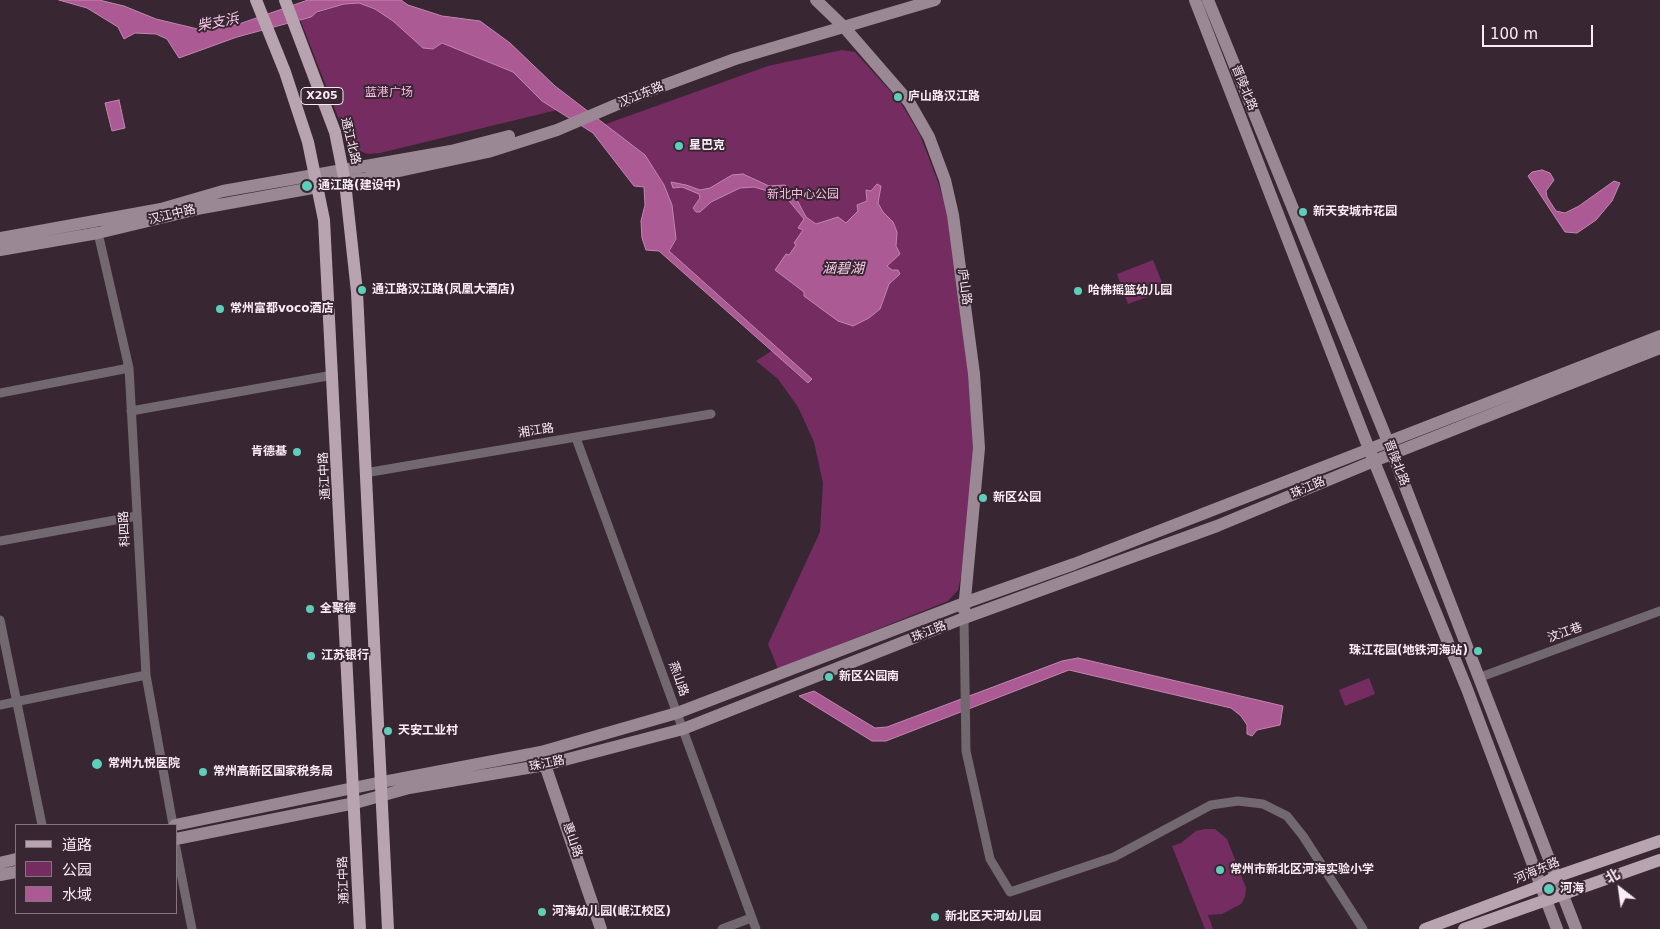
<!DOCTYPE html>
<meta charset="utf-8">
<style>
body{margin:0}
#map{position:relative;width:1660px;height:929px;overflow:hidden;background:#392633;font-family:"DejaVu Sans","Noto Sans SC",sans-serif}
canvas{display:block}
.legend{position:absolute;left:15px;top:824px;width:162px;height:90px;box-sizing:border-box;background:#392633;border:1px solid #867581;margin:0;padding:6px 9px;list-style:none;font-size:15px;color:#faecf5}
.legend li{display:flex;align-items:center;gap:10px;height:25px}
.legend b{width:25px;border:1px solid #867581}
.north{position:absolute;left:1595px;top:864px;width:50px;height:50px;-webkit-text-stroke:4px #392633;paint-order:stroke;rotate:330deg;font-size:14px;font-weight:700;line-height:20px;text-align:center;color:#faecf5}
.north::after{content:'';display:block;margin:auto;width:18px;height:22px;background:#faecf5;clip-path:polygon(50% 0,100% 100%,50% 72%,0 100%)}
.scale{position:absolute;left:1482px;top:25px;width:111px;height:22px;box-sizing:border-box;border:2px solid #faecf5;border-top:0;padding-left:6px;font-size:15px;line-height:18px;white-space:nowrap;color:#faecf5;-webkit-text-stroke:4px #392633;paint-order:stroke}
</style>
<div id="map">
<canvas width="1660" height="929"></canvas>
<ul class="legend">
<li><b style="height:6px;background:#b8a3b0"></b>道路</li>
<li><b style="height:14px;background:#752d61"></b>公园</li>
<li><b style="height:14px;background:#ab5a93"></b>水域</li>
</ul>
<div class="north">北</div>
<div class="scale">100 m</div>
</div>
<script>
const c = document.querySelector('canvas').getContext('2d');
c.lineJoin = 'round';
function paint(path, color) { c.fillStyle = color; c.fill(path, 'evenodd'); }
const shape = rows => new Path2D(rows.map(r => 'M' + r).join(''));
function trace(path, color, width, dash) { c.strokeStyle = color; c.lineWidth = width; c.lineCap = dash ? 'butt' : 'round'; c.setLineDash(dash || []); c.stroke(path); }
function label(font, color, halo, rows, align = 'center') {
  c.font = font + ' "DejaVu Sans","Noto Sans SC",sans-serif'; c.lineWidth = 4; c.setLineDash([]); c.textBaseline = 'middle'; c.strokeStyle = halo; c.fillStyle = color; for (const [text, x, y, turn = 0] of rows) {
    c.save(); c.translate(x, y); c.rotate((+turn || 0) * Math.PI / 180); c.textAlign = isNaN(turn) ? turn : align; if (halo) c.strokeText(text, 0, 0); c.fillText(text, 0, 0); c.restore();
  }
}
paint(shape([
 [359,3,375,9,393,21,423,48,433,49,442,43,513,72,542,101,557,110,380,153,368,154,360,151,351,144,345,135,300,19,344,4],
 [842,50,855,52,901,103,920,135,938,182,947,211,963,310,974,448,961,576,958,590,948,601,778,669,768,644,820,532,823,483,814,442,798,407,778,379,756,361,773,350,808,382,812,379,669,251,676,239,606,124,768,66],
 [1153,260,1165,290,1128,304,1117,274],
 [1369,678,1375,694,1345,706,1339,690],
 [1205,829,1215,829,1227,839,1246,888,1245,897,1241,904,1222,914,1208,915,1213,929,1205,929,1172,846,1181,843,1196,831]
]), '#752d61');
const water = shape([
 [59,0,99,0,124,6,156,19,206,31,239,24,308,0,401,0,408,5,442,16,480,21,510,43,555,86,645,155,664,185,672,205,676,239,669,251,812,379,808,383,659,251,646,250,642,238,641,221,645,205,644,187,634,186,593,133,542,101,513,72,442,43,433,49,423,48,393,21,375,9,359,3,344,4,317,12,311,17,237,37,179,58,167,39,156,34,135,33,124,39,118,27,87,8,59,0],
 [119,100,125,128,112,131,105,103,119,100],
 [1542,170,1550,173,1554,180,1546,191,1547,197,1556,211,1565,213,1579,206,1614,181,1620,183,1612,201,1596,220,1577,233,1565,232,1528,176,1532,172,1542,170],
 [743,174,769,186,785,185,797,200,806,217,816,224,838,217,846,223,858,211,857,205,867,201,866,190,871,191,877,184,881,186,878,203,883,212,893,222,897,232,896,246,900,254,887,266,892,270,898,270,900,274,889,284,880,309,869,318,853,326,838,321,804,296,804,292,775,270,786,254,789,255,796,245,794,243,803,230,798,228,804,219,785,196,754,187,740,188,711,202,700,212,696,212,693,208,700,198,699,194,682,187,673,188,671,182,686,185,700,190,710,188,732,175,743,174],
 [1078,658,1283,706,1280,725,1257,730,1252,736,1247,734,1247,725,1241,716,1231,708,1069,670,886,741,872,741,799,696,814,691,875,728,887,727,1062,661,1078,658]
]);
paint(water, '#ab5a93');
trace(water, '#c386b0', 1);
trace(shape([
 [98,233,129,368,146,675,173,825],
 [0,393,129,368],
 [131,411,333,375],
 [576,438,756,929],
 [365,473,711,414],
 [0,541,137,516],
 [964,618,966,751,990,859,1010,892,1114,857,1211,805,1238,801,1263,804,1287,816,1303,836,1363,929],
 [0,620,42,825],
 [1478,678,1660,611],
 [0,705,146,675],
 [176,848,192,929],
 [722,929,751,918]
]), '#72686f', 9);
trace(shape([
 [816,0,844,27,909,102,929,137,945,180,953,215,974,374,979,448,964,610],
 [1195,0,1369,449,1467,689,1557,929],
 [1208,0,1388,442,1576,929],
 [0,238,161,209,223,191,451,151,509,136],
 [0,250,98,233,202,208,362,179,488,152,557,130,646,92,735,59,935,0],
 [543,759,601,929],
 [175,825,382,782,541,752,677,713,964,603,1074,564,1660,336],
 [176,839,355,803,409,788,545,765,683,729,964,618,1217,526,1374,461,1660,348],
 [0,863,16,859],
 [0,875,16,872]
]), '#9a8994', 12);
trace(shape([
 [256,0,285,72,308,142,324,220,360,929],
 [285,0,335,132,345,182,357,292,388,929],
 [1425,929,1540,886,1555,877,1660,841],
 [1464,929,1660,860]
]), '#b8a3b0', 12);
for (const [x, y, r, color] of [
 [898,97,5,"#5dceb9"],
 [679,146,5,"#5dceb9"],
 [307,186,6,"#5dceb9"],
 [1303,212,5,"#5dceb9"],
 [362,290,5,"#5dceb9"],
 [1078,291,5,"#5dceb9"],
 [220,309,5,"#5dceb9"],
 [297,452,5,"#5dceb9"],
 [983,498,5,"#5dceb9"],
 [310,609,5,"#5dceb9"],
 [1478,651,5,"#5dceb9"],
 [311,656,5,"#5dceb9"],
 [829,677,5,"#5dceb9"],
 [388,731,5,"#5dceb9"],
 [97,764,6,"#5dceb9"],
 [203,772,5,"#5dceb9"],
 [1220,870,5,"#5dceb9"],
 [1549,889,6,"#5dceb9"],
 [542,912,5,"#5dceb9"],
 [935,917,5,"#5dceb9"]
]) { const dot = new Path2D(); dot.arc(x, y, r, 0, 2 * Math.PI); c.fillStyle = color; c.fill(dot); trace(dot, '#392633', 2); }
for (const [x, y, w] of [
 [322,96,42]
]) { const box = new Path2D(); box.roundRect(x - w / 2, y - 8.5, w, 17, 4); c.fillStyle = '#392633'; c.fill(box); trace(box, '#faecf5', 1); }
label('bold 11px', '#faecf5', null, [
 ["X205",322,96]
]);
label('12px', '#faecf5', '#392633', [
 ["晋陵北路",1244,88,68],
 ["汉江东路",641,95,-22],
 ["通江北路",350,141,76],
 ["汉江中路",172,215,-14],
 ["庐山路",964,287,82],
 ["湘江路",536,431,-9],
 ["晋陵北路",1396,463,69],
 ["通江中路",325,476,-93],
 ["珠江路",1308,488,-23],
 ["科四路",125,529,-93],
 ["珠江路",929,632,-22],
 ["汶江巷",1565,633,-20],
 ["燕山路",678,679,70],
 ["珠江路",547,764,-12],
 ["惠山路",572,840,71],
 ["河海东路",1537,871,-23],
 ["通江中路",344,880,-92]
]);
label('12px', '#fcbae5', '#392633', [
 ["蓝港广场",389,93],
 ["新北中心公园",803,195]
]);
label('bold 12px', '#faecf5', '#392633', [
 ["庐山路汉江路",908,97],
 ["星巴克",689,146],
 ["通江路(建设中)",318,186],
 ["新天安城市花园",1313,212],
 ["通江路汉江路(凤凰大酒店)",372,290],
 ["哈佛摇篮幼儿园",1088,291],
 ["常州富都voco酒店",230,309],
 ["肯德基",287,452,"right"],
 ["新区公园",993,498],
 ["全聚德",320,609],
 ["珠江花园(地铁河海站)",1468,651,"right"],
 ["江苏银行",321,656],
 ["新区公园南",839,677],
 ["天安工业村",398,731],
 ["常州九悦医院",108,764],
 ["常州高新区国家税务局",213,772],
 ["常州市新北区河海实验小学",1230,870],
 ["河海",1560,889],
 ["河海幼儿园(岷江校区)",552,912],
 ["新北区天河幼儿园",945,917]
], 'left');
label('italic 14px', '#f8cbe8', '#392633', [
 ["柴支浜",218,23,-11],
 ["涵碧湖",843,269]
]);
</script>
